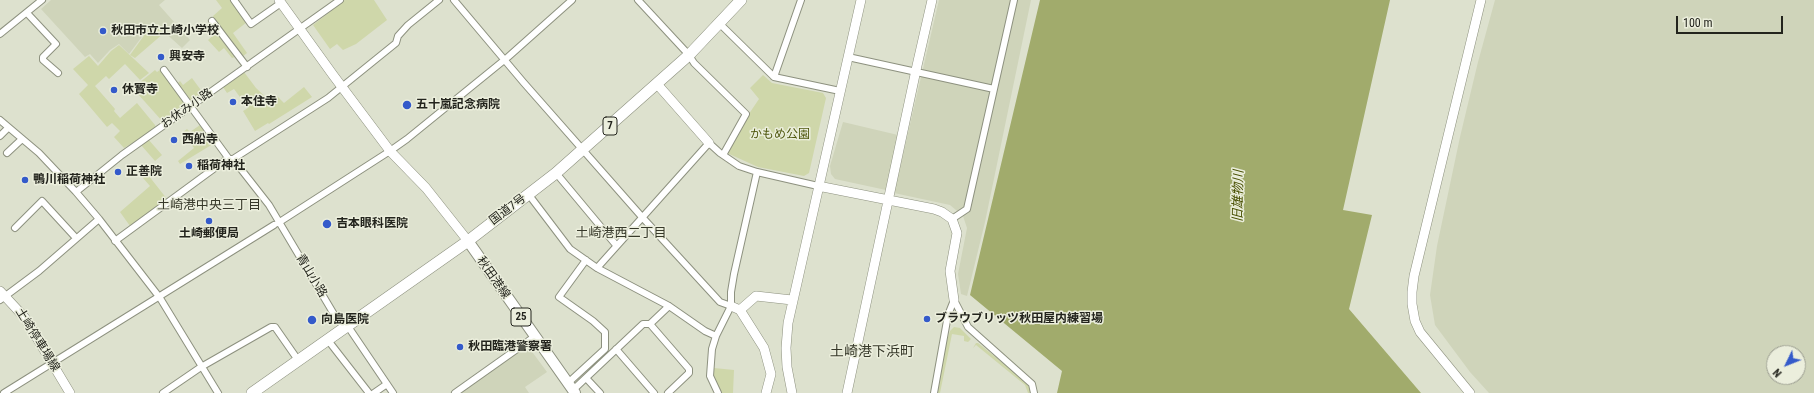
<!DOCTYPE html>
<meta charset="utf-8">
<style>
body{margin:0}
#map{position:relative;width:1814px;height:393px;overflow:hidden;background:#dde1ce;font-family:"Roboto Condensed",sans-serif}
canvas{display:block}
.north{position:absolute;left:1766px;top:345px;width:40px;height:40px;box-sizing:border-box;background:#ebeedc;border:1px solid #9b9d90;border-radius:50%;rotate:227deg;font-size:11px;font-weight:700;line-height:16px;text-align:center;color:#23241d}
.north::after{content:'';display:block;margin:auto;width:14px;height:18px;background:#345aca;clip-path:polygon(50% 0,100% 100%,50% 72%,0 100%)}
.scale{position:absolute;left:1676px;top:16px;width:107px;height:18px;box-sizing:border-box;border:2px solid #23241d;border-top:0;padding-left:5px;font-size:12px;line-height:14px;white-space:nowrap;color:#23241d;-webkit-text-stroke:3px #ebeedc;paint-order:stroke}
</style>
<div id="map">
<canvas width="1814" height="393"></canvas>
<div class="north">N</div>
<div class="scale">100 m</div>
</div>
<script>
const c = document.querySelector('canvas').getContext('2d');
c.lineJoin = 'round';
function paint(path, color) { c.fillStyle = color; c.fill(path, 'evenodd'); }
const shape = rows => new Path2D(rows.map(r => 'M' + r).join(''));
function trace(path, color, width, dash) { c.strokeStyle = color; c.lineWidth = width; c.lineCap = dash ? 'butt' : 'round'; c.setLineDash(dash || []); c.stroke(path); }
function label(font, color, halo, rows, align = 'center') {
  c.font = font + ' "Roboto Condensed","Noto Sans JP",sans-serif'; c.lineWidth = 3; c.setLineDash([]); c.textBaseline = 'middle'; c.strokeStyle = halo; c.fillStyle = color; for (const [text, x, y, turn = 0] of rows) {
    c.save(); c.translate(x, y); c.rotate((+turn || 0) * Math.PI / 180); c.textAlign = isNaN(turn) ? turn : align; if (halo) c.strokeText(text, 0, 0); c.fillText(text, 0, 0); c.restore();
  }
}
paint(shape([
 [51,0,165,0,159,5,190,40,182,48,153,22,129,54,119,44,110,50,98,63,90,54,85,57,41,9],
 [939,0,1031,0,985,222,967,296,961,294,958,274,967,228,963,216,950,205,894,193],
 [1495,0,1814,0,1814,393,1489,393,1470,372,1435,325,1430,295,1437,246,1460,137,1478,62],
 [1774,353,1798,353,1798,377,1774,377],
 [843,122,898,135,886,190,835,179,831,174,830,166],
 [525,347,530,349,547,372,525,387,529,393,460,393]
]), '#cfd4ba');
paint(shape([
 [216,0,231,0,247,22,233,33,247,53,242,57,214,20,213,16,222,8],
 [345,0,374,0,387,20,356,44,343,50,337,44,330,49,313,25],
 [153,23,164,33,135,58,130,55],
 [216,33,235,57,232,58,224,48,219,52,208,40],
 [119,45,149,73,140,80,125,64,109,79,106,76,95,86,115,109,114,111,120,118,137,103,155,125,156,129,124,148,114,137,120,131,112,123,107,127,79,94,88,85,73,69,89,56,98,66,111,51],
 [155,70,157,72,160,70,187,106,163,122,137,93,139,83],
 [244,72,256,88,271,102,278,97,284,103,304,87,312,97,269,124,268,123,255,131,243,111,248,108,234,89,227,93,223,87],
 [763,75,772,83,823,93,826,98,809,173,804,176,758,167,727,153,740,127,759,99,750,88],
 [192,78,203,93,192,102,178,83,180,81,183,85],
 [200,125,213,144,180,164,178,161,194,148,182,133,187,129,190,132],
 [148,139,162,155,155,161,141,145],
 [145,171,167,199,130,226,120,212,150,186,143,178],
 [954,327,960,328,971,339,968,342,964,341,964,336,952,334,940,393,937,393,946,343,950,331],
 [976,343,978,343,1022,378,1030,387,1031,393,1028,393,1025,385,976,345,973,348],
 [714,368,734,370,733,393,722,393,714,379]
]), '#cfd7aa');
paint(shape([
 [1040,0,1390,0,1343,210,1372,215,1349,309,1421,393,1057,393,1062,371,970,295]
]), '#a1ab6c');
const street = shape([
 [234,0,251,24,281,3],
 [454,0,524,83,642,217,720,302,731,306],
 [638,0,689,55,694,63,746,114,723,155],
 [27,13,56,44,43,57,43,60,58,73],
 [212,21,247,67],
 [720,24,774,77,840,91],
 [0,34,42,0],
 [848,57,994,89],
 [164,70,229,159],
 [774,77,801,0],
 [0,120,39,153,76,192,99,219,160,298,218,393],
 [0,136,8,128],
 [7,153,22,139],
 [233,159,269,205,338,321,347,325,393,393],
 [556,173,616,245],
 [76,192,122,155,340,0],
 [529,195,570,249,597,268,669,306,705,331,716,336],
 [952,219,967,209,1014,0],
 [278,223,390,151,407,139,508,57,572,0],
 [15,228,42,201,76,238],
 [115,241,227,159,233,159,328,98,396,43,398,36,408,25,439,0],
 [597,268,709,143,720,153,739,166,757,172,818,186],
 [0,300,39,271,99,219],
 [954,300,968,327,1032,384,1034,393],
 [650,324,689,369,689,373,668,393],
 [327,339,369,393],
 [616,349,654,393],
 [586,378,600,393],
 [568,383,605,349,605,332,593,321,559,297,586,260],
 [573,390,643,324,650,324,669,306],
 [4,393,274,225],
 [163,393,201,367,271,327,275,327,298,360],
 [374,393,387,384],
 [455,393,534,337],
 [718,393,710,376,712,349,716,336,731,306,731,292,734,274,757,172],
 [934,393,948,315,954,300]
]);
const secondary = shape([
 [279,0,333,75,390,151,426,188,468,241],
 [657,84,709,143],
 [818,186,934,209,942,212,952,219,957,233,950,271,954,300],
 [0,291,25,318,70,393],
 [731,306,740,310,764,348,771,374,766,393],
 [740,310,756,296,792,300],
 [792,393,787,367,786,348,788,323,861,0],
 [847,393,916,70,932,0],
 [1470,393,1420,332,1415,321,1412,304,1412,292,1414,276,1481,0]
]);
const primary = shape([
 [468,241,575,393]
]);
const highway = shape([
 [252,393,468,241,556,173,689,55,741,0]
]);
trace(street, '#8d917f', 8);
trace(secondary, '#8d917f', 10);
trace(primary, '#8d917f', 12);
trace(highway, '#8d917f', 12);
trace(street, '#fff', 6);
trace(secondary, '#fff', 9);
trace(primary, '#fff', 10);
trace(highway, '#fff', 11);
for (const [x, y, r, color] of [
 [103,31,4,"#345aca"],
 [161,57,4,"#345aca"],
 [114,90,4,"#345aca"],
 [233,102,4,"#345aca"],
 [407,105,5,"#345aca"],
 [174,140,4,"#345aca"],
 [189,166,4,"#345aca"],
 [118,172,4,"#345aca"],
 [25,180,4,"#345aca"],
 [209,221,4,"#345aca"],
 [327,224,5,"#345aca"],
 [927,319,4,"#345aca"],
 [312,320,5,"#345aca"],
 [460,347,4,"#345aca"]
]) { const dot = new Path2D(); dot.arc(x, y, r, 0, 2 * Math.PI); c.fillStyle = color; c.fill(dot); trace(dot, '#ebeedc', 1.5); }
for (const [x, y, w] of [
 [610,126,14],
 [521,317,20]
]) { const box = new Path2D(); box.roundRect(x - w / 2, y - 9, w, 18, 3); c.fillStyle = '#ebeedc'; c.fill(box); trace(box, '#23241d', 1); }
label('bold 11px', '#23241d', null, [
 ["7",610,126],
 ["25",521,317]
]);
label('bold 12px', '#23241d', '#ebeedc', [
 ["秋田市立土崎小学校",111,31],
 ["興安寺",169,57],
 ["休寳寺",122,90],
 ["本住寺",241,102],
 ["五十嵐記念病院",416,105],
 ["西船寺",182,140],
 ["稲荷神社",197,166],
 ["正善院",126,172],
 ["鴨川稲荷神社",33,180],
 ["吉本眼科医院",336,224],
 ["土崎郵便局",209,234,"center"],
 ["ブラウブリッツ秋田屋内練習場",935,319],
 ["向島医院",321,320],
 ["秋田臨港警察署",468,347]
], 'left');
label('12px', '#23241d', '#ebeedc', [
 ["お休み小路",187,109,-35],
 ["国道7号",508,210,-37],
 ["青山小路",311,276,59],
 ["秋田港線",493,278,55],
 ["土崎停車場線",37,340,58]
]);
label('12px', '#4f570e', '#ebeedc', [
 ["かもめ公園",780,135]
]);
label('italic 13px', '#485002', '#ebeedc', [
 ["旧雄物川",1239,196,-89]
]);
label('13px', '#37392a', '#ebeedc', [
 ["土崎港中央三丁目",209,206],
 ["土崎港西二丁目",621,234]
]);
label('14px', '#37392a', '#ebeedc', [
 ["土崎港下浜町",872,352]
]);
</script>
